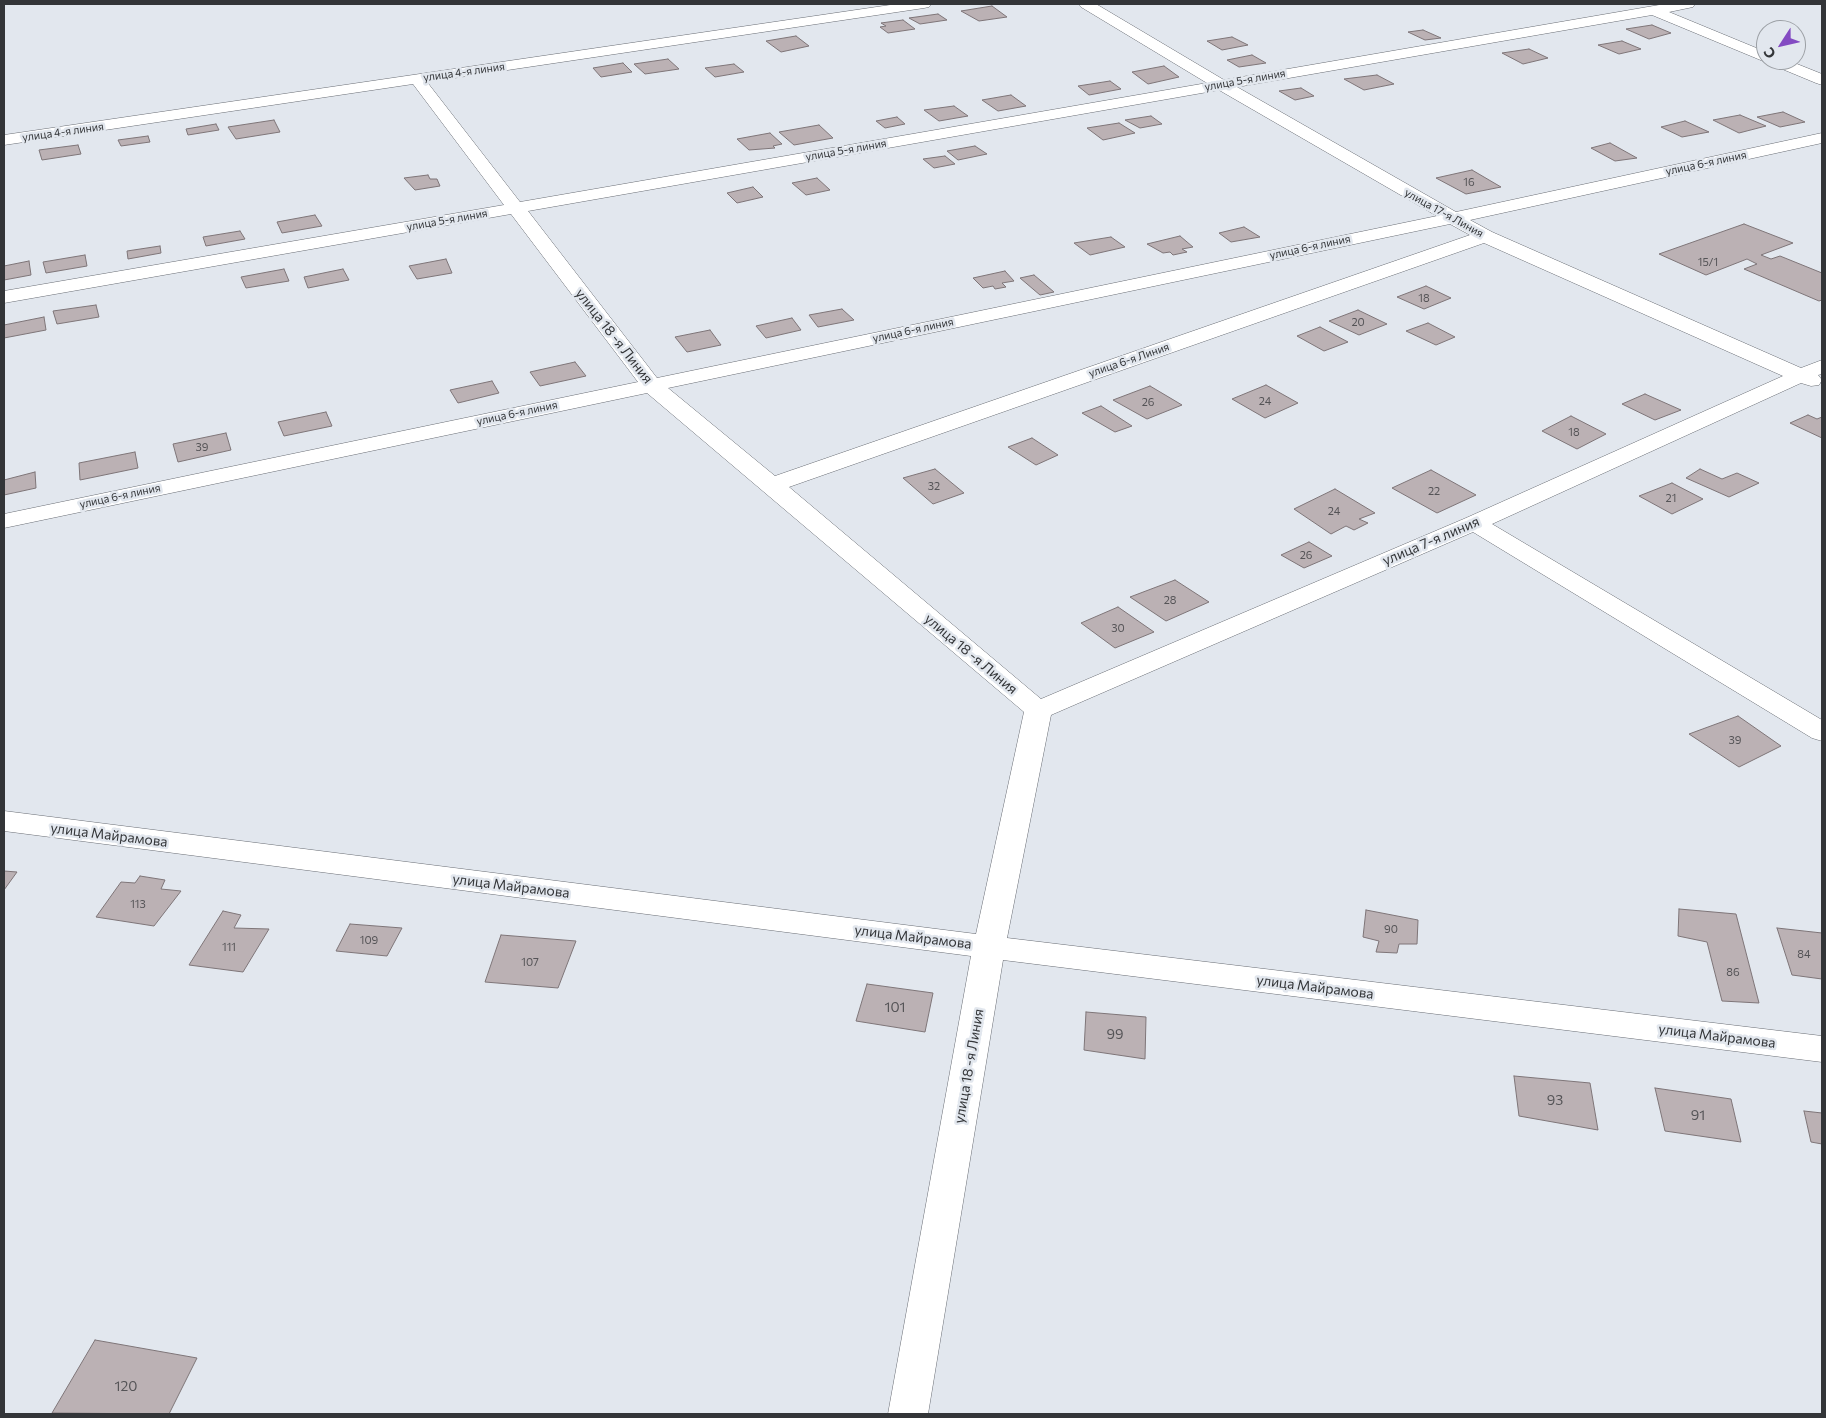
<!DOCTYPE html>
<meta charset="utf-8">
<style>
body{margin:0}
#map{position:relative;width:1826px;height:1418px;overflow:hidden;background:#e2e7ee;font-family:Commissioner,sans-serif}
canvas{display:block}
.frame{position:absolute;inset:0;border:5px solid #333538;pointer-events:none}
.north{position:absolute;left:1756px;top:20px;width:50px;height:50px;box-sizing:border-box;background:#e2e7ee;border:1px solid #9ca0a5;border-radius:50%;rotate:235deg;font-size:14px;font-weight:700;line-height:20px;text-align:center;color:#333538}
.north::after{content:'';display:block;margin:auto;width:18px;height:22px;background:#834bc2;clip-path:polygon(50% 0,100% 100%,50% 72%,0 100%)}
</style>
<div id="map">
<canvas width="1826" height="1418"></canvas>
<div class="frame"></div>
<div class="north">С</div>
</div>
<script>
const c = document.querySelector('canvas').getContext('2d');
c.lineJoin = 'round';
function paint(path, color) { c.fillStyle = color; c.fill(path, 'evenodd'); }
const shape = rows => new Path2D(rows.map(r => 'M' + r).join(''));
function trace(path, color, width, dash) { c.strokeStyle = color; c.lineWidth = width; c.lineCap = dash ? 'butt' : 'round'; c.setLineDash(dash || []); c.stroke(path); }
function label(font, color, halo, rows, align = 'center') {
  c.font = font + ' Commissioner,sans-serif'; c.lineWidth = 5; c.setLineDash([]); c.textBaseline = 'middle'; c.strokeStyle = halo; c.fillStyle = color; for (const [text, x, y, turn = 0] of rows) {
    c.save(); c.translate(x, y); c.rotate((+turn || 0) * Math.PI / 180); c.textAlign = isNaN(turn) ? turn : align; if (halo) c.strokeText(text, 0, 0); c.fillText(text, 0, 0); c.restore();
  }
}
const building = shape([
 [992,6,1007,17,979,21,961,11,992,6],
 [938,14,947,20,920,24,909,18,938,14],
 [903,20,915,29,888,33,880,27,886,26,881,23,903,20],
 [1652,25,1671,33,1649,39,1626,29,1652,25],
 [1423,30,1441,38,1425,40,1408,32,1423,30],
 [796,36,809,46,781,52,766,41,796,36],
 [1232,37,1248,45,1222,50,1207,41,1232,37],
 [1622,41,1641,49,1619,54,1598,45,1622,41],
 [1529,49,1548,58,1523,64,1502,53,1529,49],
 [1252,55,1266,63,1239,67,1227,60,1252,55],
 [668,59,679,69,645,74,634,64,668,59],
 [623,63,632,72,601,77,593,68,623,63],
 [734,64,744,72,715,77,705,68,734,64],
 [1164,66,1179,77,1148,84,1132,72,1164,66],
 [1377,75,1394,84,1364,90,1344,79,1377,75],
 [1110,81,1121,89,1089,95,1078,86,1110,81],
 [1301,88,1314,96,1295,100,1279,91,1301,88],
 [1011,95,1026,106,998,111,982,100,1011,95],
 [954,106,968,116,939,121,924,110,954,106],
 [1783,112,1805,122,1780,127,1757,117,1783,112],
 [1740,115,1766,126,1739,133,1713,120,1740,115],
 [1151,116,1162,124,1140,128,1125,120,1151,116],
 [897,117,905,124,885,128,876,121,897,117],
 [274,120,280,132,236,139,228,127,274,120],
 [1685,121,1709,132,1682,137,1661,127,1685,121],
 [1119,123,1135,133,1103,140,1087,128,1119,123],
 [216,124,219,130,188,135,186,129,216,124],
 [819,125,833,138,794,145,779,132,819,125],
 [770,133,782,144,773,146,775,148,749,150,737,139,770,133],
 [148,136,150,142,121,146,118,140,148,136],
 [1610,143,1637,158,1615,161,1591,148,1610,143],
 [78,145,81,154,42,160,39,150,78,145],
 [975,146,987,154,958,160,947,151,975,146],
 [945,156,955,164,934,168,923,159,945,156],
 [1472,170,1501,187,1466,194,1436,178,1472,170],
 [428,175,430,179,437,179,440,186,415,190,404,178,428,175],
 [817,178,830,190,806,195,792,183,817,178],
 [753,187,763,197,737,203,727,193,753,187],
 [315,215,322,226,282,233,277,222,315,215],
 [1744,224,1793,243,1761,255,1771,259,1780,256,1822,273,1822,300,1819,301,1744,269,1757,264,1747,259,1706,275,1659,254,1744,224],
 [1244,227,1260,237,1231,242,1219,233,1244,227],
 [240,231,245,239,206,246,203,237,240,231],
 [1180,236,1193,247,1182,249,1187,252,1173,255,1170,252,1163,253,1147,244,1180,236],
 [1111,237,1125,247,1090,255,1074,243,1111,237],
 [160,246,161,253,128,259,127,251,160,246],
 [85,255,87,266,46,273,43,262,85,255],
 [446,259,452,273,417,279,409,266,446,259],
 [29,261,31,275,4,280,4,266,29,261],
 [284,269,289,281,246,288,241,277,284,269],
 [343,269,349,280,308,288,304,277,343,269],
 [1005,271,1014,281,1002,283,1006,287,995,289,993,286,983,288,973,278,1005,271],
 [1034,275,1054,292,1040,295,1020,278,1034,275],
 [1426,286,1451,298,1424,309,1397,297,1426,286],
 [96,305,99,317,57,324,53,311,96,305],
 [842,309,854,320,818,327,809,315,842,309],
 [1358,310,1387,324,1359,335,1329,321,1358,310],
 [44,317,46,330,4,338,4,325,44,317],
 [792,318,801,330,766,338,756,326,792,318],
 [1428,323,1455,337,1436,345,1406,331,1428,323],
 [1320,327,1348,342,1324,351,1297,336,1320,327],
 [710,330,721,345,687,352,675,337,710,330],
 [575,362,586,376,540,386,530,372,575,362],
 [492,381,499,393,458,403,450,390,492,381],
 [1266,385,1298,403,1265,418,1232,399,1266,385],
 [1150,386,1182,405,1147,419,1113,400,1150,386],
 [1645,394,1681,410,1655,420,1622,404,1645,394],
 [1101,406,1132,426,1115,432,1082,413,1101,406],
 [326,412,332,426,284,436,278,422,326,412],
 [1808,415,1817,419,1822,417,1822,438,1790,423,1808,415],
 [1571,416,1606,434,1577,449,1542,431,1571,416],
 [226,433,231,450,178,462,173,444,226,433],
 [1032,438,1058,455,1036,465,1008,447,1032,438],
 [135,452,138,468,80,480,79,463,135,452],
 [935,469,964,493,933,504,903,478,935,469],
 [1700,469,1722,479,1737,473,1759,483,1729,497,1686,478,1700,469],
 [1431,470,1476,495,1437,513,1392,488,1431,470],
 [35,472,36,488,4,495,4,480,35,472],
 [1672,483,1703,499,1672,514,1639,496,1672,483],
 [1335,489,1375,513,1359,519,1368,523,1354,530,1346,526,1331,534,1294,509,1335,489],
 [1309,542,1332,556,1304,568,1281,555,1309,542],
 [1175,580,1209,602,1166,621,1130,597,1175,580],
 [1118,607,1154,632,1115,648,1081,623,1118,607],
 [1738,716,1781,746,1739,767,1689,734,1738,716],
 [4,871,17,872,4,890,4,871],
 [140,876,165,880,161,889,181,891,154,926,96,917,121,882,135,883,140,876],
 [1679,909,1736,914,1759,1003,1722,1001,1707,942,1678,936,1679,909],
 [1366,910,1418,920,1417,944,1399,944,1397,953,1376,952,1379,941,1363,937,1366,910],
 [223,911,241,915,234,928,269,929,243,972,189,965,223,911],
 [350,924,402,928,387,956,336,951,350,924],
 [1777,928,1822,933,1822,979,1792,975,1777,928],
 [501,935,576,941,558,988,485,982,501,935],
 [867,984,933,993,925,1032,856,1021,867,984],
 [1086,1012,1146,1017,1145,1059,1084,1050,1086,1012],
 [1514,1076,1590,1083,1598,1130,1519,1116,1514,1076],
 [1655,1088,1731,1099,1741,1142,1665,1131,1655,1088],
 [1804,1111,1822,1113,1822,1144,1811,1142,1804,1111],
 [95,1340,197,1358,169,1414,52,1413,95,1340]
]);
paint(building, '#bbb1b4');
trace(building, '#7e7578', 1);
const minor = shape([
 [897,4,931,4,929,7,924,8,427,82,520,202,1207,83,1081,7,1079,4,1096,4,1224,80,1665,4,1695,4,1693,7,1669,12,1766,52,1766,60,1787,60,1822,74,1822,85,1816,83,1652,15,1237,87,1456,212,1822,133,1822,143,1470,220,1492,232,1801,368,1822,360,1822,374,1818,375,1822,380,1819,385,1811,386,1801,383,1492,524,1822,720,1822,741,1812,738,1473,532,1051,715,1007,938,1822,1036,1822,1062,1003,960,928,1414,888,1414,971,956,4,831,4,811,976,934,1024,712,647,393,4,528,4,514,638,382,511,214,4,303,4,291,504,205,413,84,4,145,4,135,897,4],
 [1219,90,1437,216,657,378,528,211,1219,90],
 [1450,224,1470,235,775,476,668,388,1450,224],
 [1484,243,1783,376,1466,518,1041,699,789,487,1484,243]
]);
trace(minor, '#696d74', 1);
paint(minor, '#fff');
label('11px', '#333538', '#e2e7ee', [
 ["улица 4-я линия",464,72,-8],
 ["улица 5-я линия",1245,80,-10],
 ["улица 4-я линия",63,132,-8],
 ["улица 5-я линия",846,150,-10],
 ["улица 6-я линия",1706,163,-12],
 ["улица 17-я Линия",1444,213,29],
 ["улица 5-я линия",447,220,-10],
 ["улица 6-я линия",1310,247,-12],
 ["улица 6-я линия",913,330,-12],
 ["улица 6-я Линия",1129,360,-19],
 ["улица 6-я линия",517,413,-12],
 ["улица 6-я линия",120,496,-12]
]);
label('11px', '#555457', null, [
 ["16",1469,182],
 ["15/1",1708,262],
 ["18",1424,298],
 ["20",1358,322],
 ["24",1265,401],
 ["26",1148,402],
 ["18",1574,432],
 ["39",202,447],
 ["32",934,486],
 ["22",1434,491],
 ["21",1671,498],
 ["24",1334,511],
 ["26",1306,555],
 ["28",1170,600],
 ["30",1118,628],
 ["39",1735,740],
 ["113",138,904],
 ["90",1391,929],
 ["109",369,940],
 ["111",229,947],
 ["84",1804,954],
 ["107",530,962],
 ["86",1733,972]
]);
label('14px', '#333538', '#e2e7ee', [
 ["улица 18 -я Линия",614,336,52],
 ["улица 7-я линия",1431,541,-23],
 ["улица 18 -я Линия",971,654,40],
 ["улица Майрамова",109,835,7],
 ["улица Майрамова",511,886,7],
 ["улица Майрамова",913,937,7],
 ["улица Майрамова",1315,987,7],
 ["улица Майрамова",1717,1036,7],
 ["улица 18 -я Линия",969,1066,-80]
]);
label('14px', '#555457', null, [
 ["101",895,1007],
 ["99",1115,1034],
 ["93",1555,1100],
 ["91",1698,1115],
 ["120",126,1386]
]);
</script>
